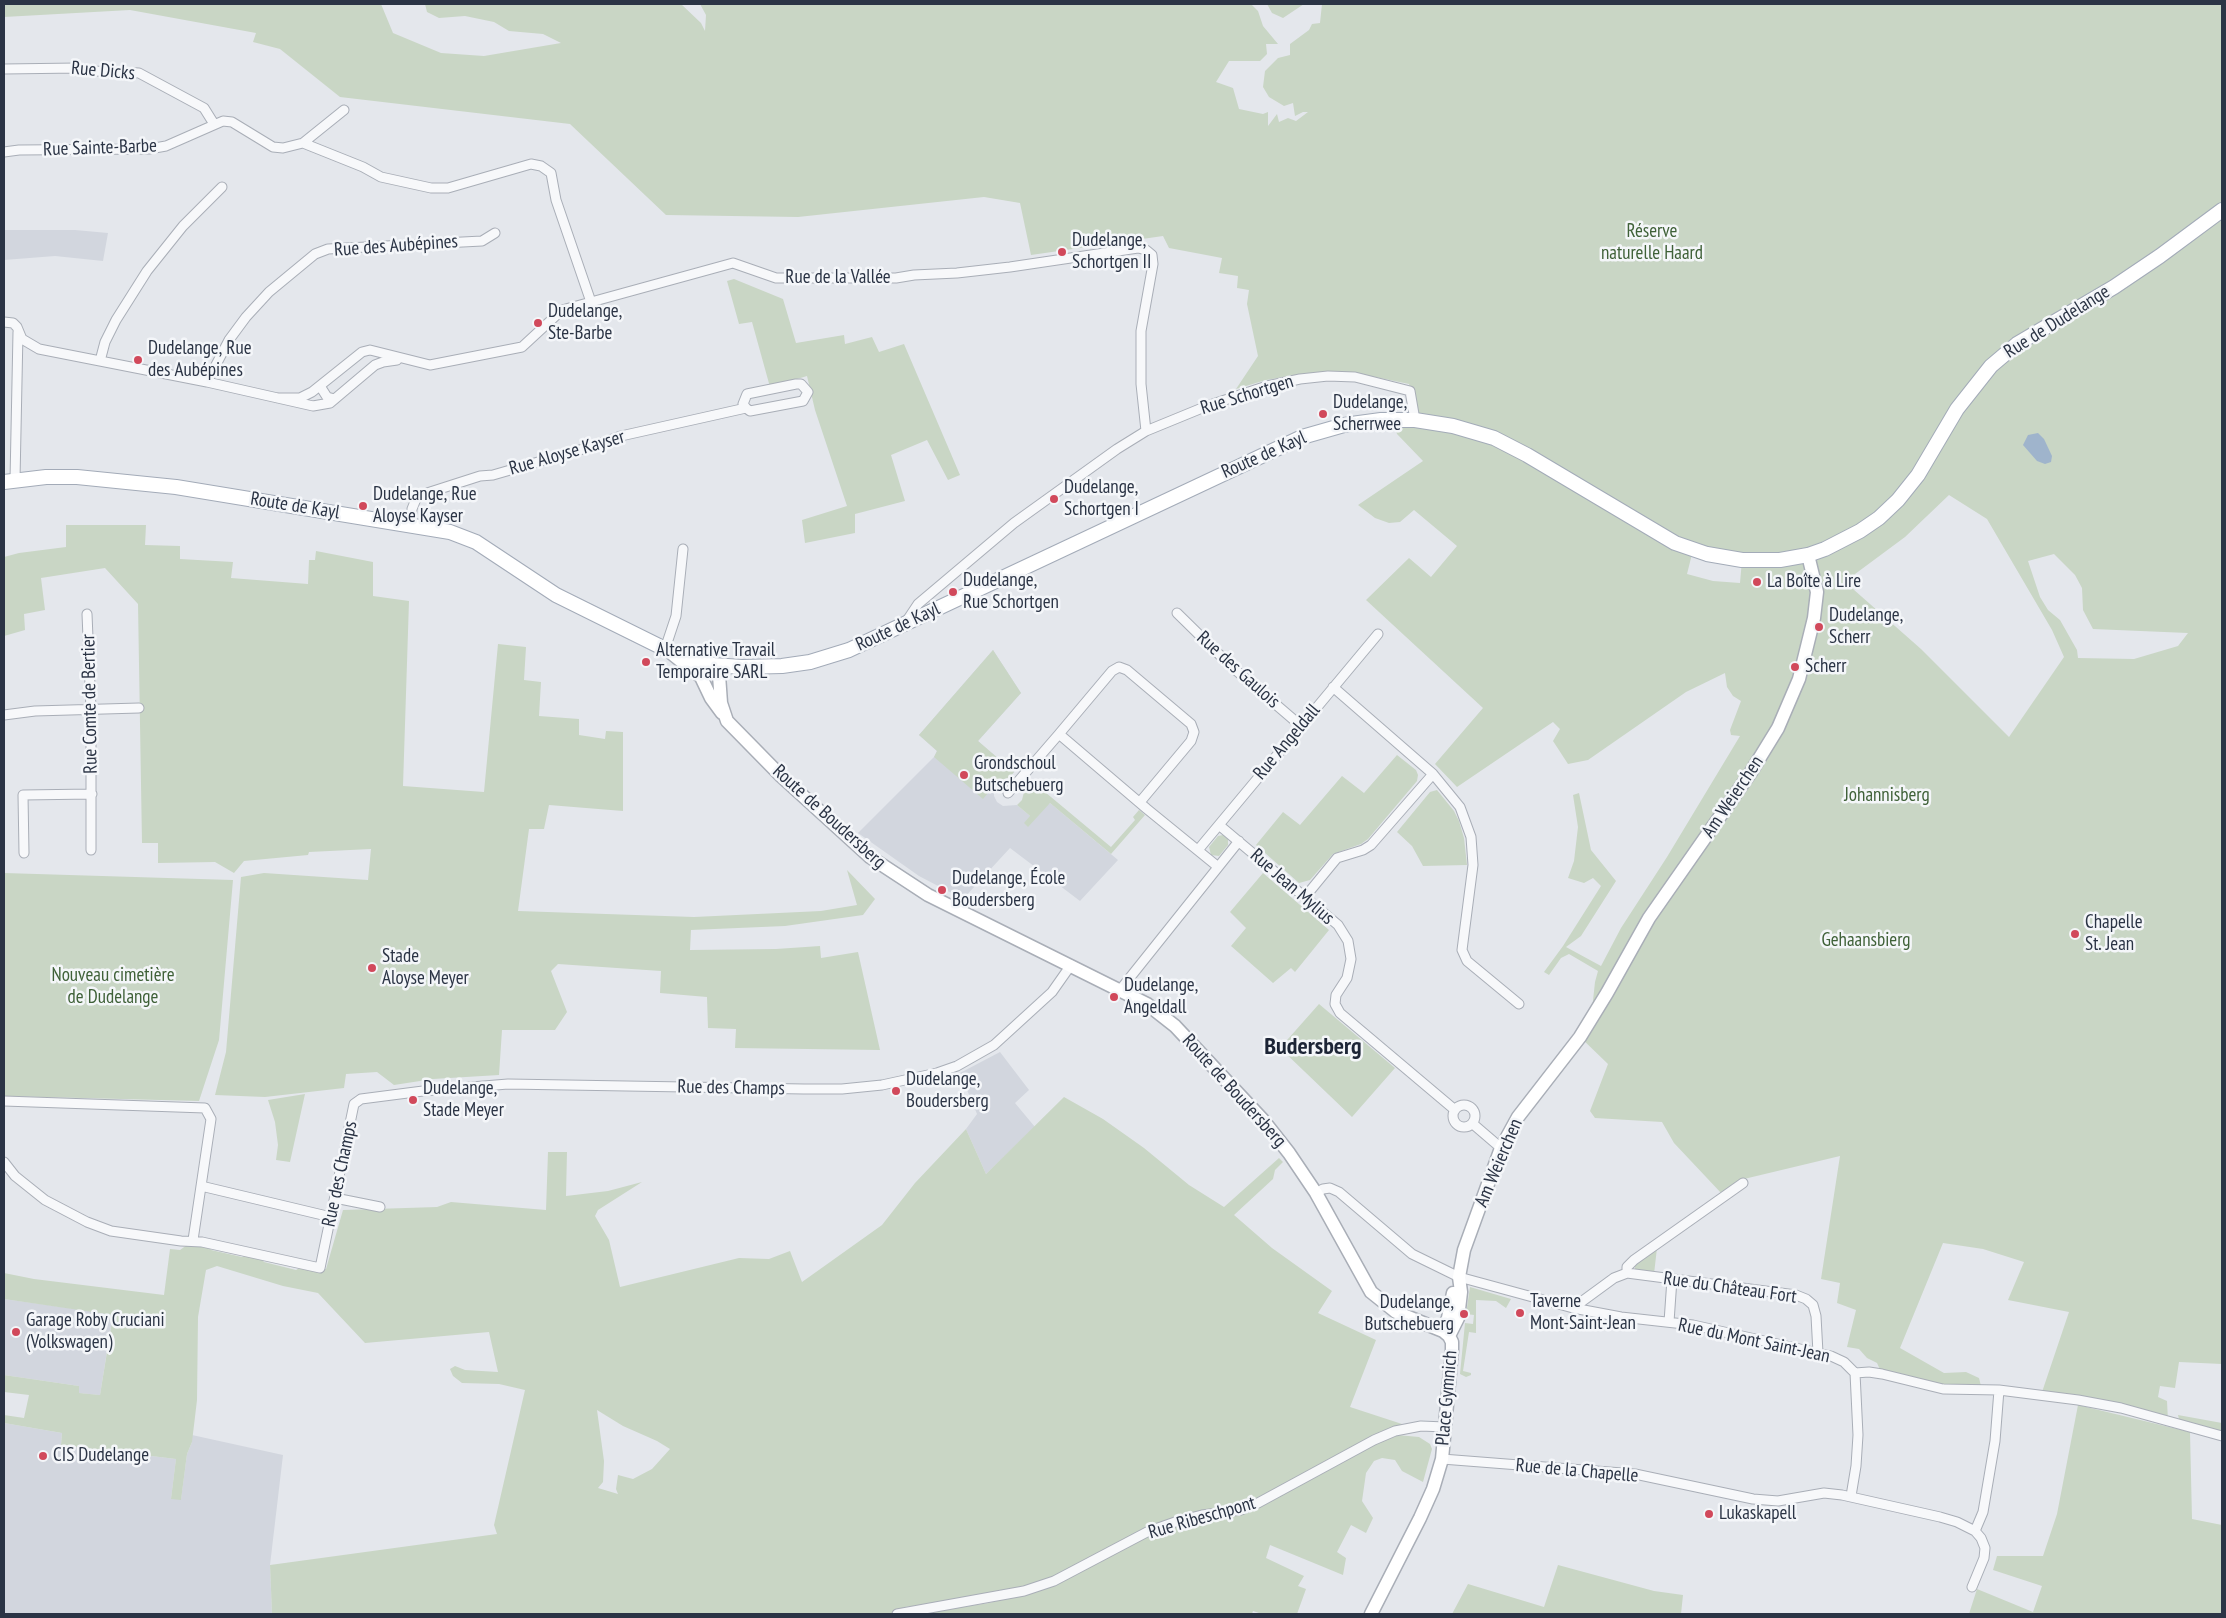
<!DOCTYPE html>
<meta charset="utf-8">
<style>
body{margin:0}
#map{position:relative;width:2226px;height:1618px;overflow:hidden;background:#e4e7ec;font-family:"PT Sans Narrow",sans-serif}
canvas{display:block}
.frame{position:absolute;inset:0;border:5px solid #2b3445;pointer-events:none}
</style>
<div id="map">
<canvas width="2226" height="1618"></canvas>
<div class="frame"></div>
</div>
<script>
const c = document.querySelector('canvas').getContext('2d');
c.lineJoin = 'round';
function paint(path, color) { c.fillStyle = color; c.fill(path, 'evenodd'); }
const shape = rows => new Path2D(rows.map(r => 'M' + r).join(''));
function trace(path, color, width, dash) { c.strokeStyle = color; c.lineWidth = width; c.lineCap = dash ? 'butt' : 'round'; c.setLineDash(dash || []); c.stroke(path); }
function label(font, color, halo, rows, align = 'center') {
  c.font = font + ' "PT Sans Narrow",sans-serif'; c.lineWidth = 5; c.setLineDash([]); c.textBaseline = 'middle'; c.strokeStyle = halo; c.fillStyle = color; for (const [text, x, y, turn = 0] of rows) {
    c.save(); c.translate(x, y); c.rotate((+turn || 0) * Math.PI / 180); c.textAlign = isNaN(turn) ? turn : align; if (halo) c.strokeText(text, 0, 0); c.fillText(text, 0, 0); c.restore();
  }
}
paint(shape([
 [4,230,75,230,108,233,103,261,55,256,4,260],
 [993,650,1021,693,978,741,1014,772,1010,777,1003,778,997,782,994,789,994,796,997,802,1003,806,1017,805,1030,816,1050,803,1118,860,1080,901,1010,848,963,899,919,876,858,833,934,757,937,751,919,735],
 [1000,1052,1029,1090,1015,1103,1035,1127,986,1174,966,1129,977,1114,960,1073],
 [4,1299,113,1314,100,1395,79,1393,79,1386,4,1375],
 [4,1423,62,1433,61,1445,176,1459,171,1499,181,1499,187,1454,192,1442,192,1435,283,1455,270,1565,272,1614,4,1614]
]), '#d2d6de');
paint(shape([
 [4,4,381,4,393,33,441,53,484,56,561,43,543,34,509,31,494,22,465,16,439,18,427,12,425,4,681,4,701,23,705,31,706,15,700,4,1251,4,1258,11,1263,26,1278,44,1266,44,1267,54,1260,61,1229,61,1216,82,1233,88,1239,109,1263,114,1268,112,1268,126,1277,114,1279,122,1288,118,1296,121,1308,112,1303,112,1295,116,1293,103,1284,106,1269,97,1263,87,1265,71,1278,58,1290,55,1290,44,1309,30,1312,24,1320,23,1322,4,2222,4,2222,1364,2179,1362,2175,1388,2160,1386,2158,1397,2167,1401,2168,1421,2041,1395,2069,1312,2008,1300,2024,1262,1983,1249,1943,1243,1900,1348,1944,1373,1966,1372,1979,1378,1982,1390,1915,1384,1882,1374,1877,1363,1867,1358,1859,1349,1847,1347,1856,1310,1837,1303,1840,1283,1821,1279,1840,1156,1744,1179,1722,1194,1674,1143,1662,1122,1595,1118,1590,1111,1608,1064,1580,1037,1591,1019,1595,982,1598,971,1569,954,1561,958,1549,975,1544,972,1563,946,1601,886,1593,878,1584,883,1568,878,1574,861,1578,827,1573,795,1579,793,1591,850,1616,881,1581,936,1566,947,1601,966,1621,928,1667,857,1740,736,1731,735,1730,730,1741,701,1733,696,1727,687,1725,673,1686,692,1588,760,1568,764,1553,741,1560,729,1553,722,1457,787,1435,764,1483,708,1366,600,1409,558,1431,577,1457,546,1414,510,1400,522,1389,523,1375,518,1358,505,1423,461,1397,434,1395,428,1416,428,1409,384,1356,373,1331,372,1301,374,1266,380,1236,389,1258,356,1247,304,1249,290,1237,288,1238,276,1219,273,1222,258,1169,248,1163,236,1031,255,1020,203,984,197,798,217,666,215,570,124,340,97,280,49,253,42,256,33,130,10,4,17],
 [1949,495,1987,519,2052,630,2064,657,2009,737,1921,649,1853,589,1851,577,1905,537],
 [1693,550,1742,560,1740,583,1713,581,1687,574],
 [2054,554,2075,575,2082,588,2083,610,2093,629,2188,633,2178,646,2134,659,2078,658,2077,650,2060,620,2048,610,2040,597,2028,561],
 [1267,4,1304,4,1283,18,1272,13],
 [734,279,783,299,796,343,844,335,845,344,872,337,879,352,904,344,960,475,948,480,927,440,891,455,905,501,855,514,855,533,805,543,802,520,847,506,815,410,807,376,770,387,752,322,739,324,727,281],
 [66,525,146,525,145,545,180,546,180,559,233,562,231,578,308,584,309,560,315,560,316,551,373,562,373,596,409,601,403,786,484,792,498,644,526,647,524,680,541,682,539,716,579,719,579,735,605,739,606,731,623,732,623,811,549,805,544,829,529,829,518,911,694,917,821,911,857,905,847,870,875,899,863,915,785,926,691,930,690,950,776,949,820,946,821,958,858,952,880,1050,735,1048,736,1029,708,1028,707,997,660,993,661,971,558,964,551,971,567,1012,555,1030,502,1030,499,1075,433,1079,394,1085,377,1072,346,1074,344,1088,265,1097,215,1095,226,1052,241,877,264,873,368,880,371,849,309,852,308,855,244,861,234,873,215,862,158,863,158,843,142,843,138,604,105,568,41,578,45,610,24,614,25,630,4,636,4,557,19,553,66,547],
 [993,650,1021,693,978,741,1014,772,1010,777,997,782,983,799,934,757,937,751,919,735],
 [1397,755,1416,770,1418,775,1417,781,1368,839,1361,844,1333,854,1310,880,1299,883,1256,845,1283,812,1300,825,1342,776,1364,793],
 [1027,777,1111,847,1135,820,1133,817,1139,810,1145,815,1111,854,1050,803,1028,827,1024,823,1030,816,1017,805,1022,800,1024,792,1023,782],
 [1437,790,1454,811,1459,821,1464,838,1467,865,1423,866,1412,846,1397,832,1430,792],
 [1223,835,1228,839,1228,845,1219,856,1211,855,1209,847,1218,836],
 [4,873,233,880,219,1040,199,1101,4,1096],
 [1263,873,1329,930,1295,972,1291,968,1273,983,1231,946,1246,928,1230,912],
 [1319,1004,1395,1068,1352,1117,1280,1048],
 [305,1094,290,1162,276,1160,278,1145,275,1122,268,1100],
 [1064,1097,1103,1119,1144,1148,1189,1185,1224,1207,1279,1158,1283,1162,1275,1170,1273,1179,1234,1215,1272,1248,1332,1291,1318,1313,1376,1340,1350,1407,1402,1424,1373,1437,1379,1442,1397,1435,1419,1437,1430,1444,1432,1449,1423,1482,1402,1471,1395,1460,1382,1458,1374,1461,1366,1473,1362,1501,1373,1518,1366,1533,1351,1525,1337,1552,1346,1558,1343,1575,1270,1545,1266,1558,1304,1576,1298,1586,1306,1589,1297,1614,1262,1614,1253,1611,1252,1614,916,1614,989,1603,1031,1592,1066,1572,1024,1589,986,1597,905,1607,889,1614,272,1614,270,1565,497,1534,494,1525,525,1390,499,1384,462,1383,453,1376,450,1369,455,1366,465,1370,498,1372,489,1332,365,1343,318,1293,283,1286,217,1266,206,1270,198,1317,197,1400,192,1442,187,1454,181,1500,171,1499,176,1459,61,1445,62,1433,4,1423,4,1415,24,1418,29,1395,4,1392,4,1375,79,1386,79,1393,100,1395,113,1315,4,1299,4,1273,34,1279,164,1295,170,1249,180,1250,187,1245,208,1246,211,1250,242,1257,246,1255,262,1259,264,1262,296,1270,305,1265,326,1269,343,1210,437,1207,451,1202,546,1210,548,1152,567,1152,566,1196,608,1191,642,1182,598,1210,595,1216,609,1240,620,1287,739,1258,769,1259,790,1251,802,1282,882,1225,915,1183,966,1129,986,1174],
 [597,1410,623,1426,657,1441,670,1449,652,1469,633,1479,618,1475,616,1489,618,1494,598,1488,603,1482,604,1461],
 [1657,1248,1654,1274,1635,1270,1635,1265],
 [1470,1287,1511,1299,1506,1308,1496,1301,1476,1300,1476,1333,1469,1332,1463,1371,1471,1373,1471,1375,1466,1377,1460,1374,1465,1323,1473,1324,1474,1315,1466,1314],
 [2078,1405,2190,1432,2192,1519,2222,1525,2222,1614,1969,1614,1977,1589,2033,1612,2042,1586,1993,1570,1997,1556,2043,1556,2057,1514],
 [2178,1415,2222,1423,2222,1433,2180,1423],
 [1558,1565,1654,1591,1683,1595,1681,1614,1452,1614,1468,1584,1544,1607]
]), '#c9d6c5');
paint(shape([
 [2038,433,2044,439,2052,456,2051,462,2045,464,2037,461,2023,445,2028,435]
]), '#9fb4cc');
const street = shape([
 [4,69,77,68,96,71,139,73,204,108,214,124],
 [303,143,344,110],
 [4,152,19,150,149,149,166,146,223,121,232,122,273,147,283,148,303,143,363,167,381,177,431,188,448,188,531,164,541,166,551,173,556,200,591,302],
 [4,322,13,323,17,327,22,339,39,349,207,382,313,406,330,403,375,365,383,362,397,360],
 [100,361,105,342,116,320,147,271,183,226,222,187],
 [207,382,229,340,246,317,269,292,315,254,328,249,482,241,495,233],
 [796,384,801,384,808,392,803,401,750,411,746,408,743,404,747,394,796,384],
 [320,386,327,397,335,399],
 [278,398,300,398,312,392,362,352,370,350,430,365,522,347,562,310,733,263,776,278,896,278,914,275,957,273,1010,267,1138,248,1146,250,1152,255,1153,264,1141,331,1141,384,1146,431],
 [15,480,18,332],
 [411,524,412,509,416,499,424,494,480,476,493,475,590,447,621,436,746,408],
 [1177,613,1231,666,1301,726],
 [87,614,91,709,91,850],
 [906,622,918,604,1014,523,1117,449,1146,431,1207,406,1267,386,1300,379,1328,376,1355,377,1410,391,1415,420],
 [665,649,676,616,683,549],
 [1333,687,1433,774,1460,807,1471,837,1473,865,1462,950,1467,961,1519,1004],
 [4,715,35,711,139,708],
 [1008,793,1059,734],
 [1140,802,1191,741,1194,732,1191,724,1127,670,1119,667,1112,671,1059,734,1147,809,1217,866],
 [1219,825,1338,925,1348,941,1351,959,1347,978,1336,995,1335,1004,1340,1013,1455,1110],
 [1198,850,1378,634],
 [24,853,23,795,92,794],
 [1305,897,1337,858,1363,850,1371,845,1433,774],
 [1120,990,1239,841],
 [4,1101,205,1108,211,1119,193,1240],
 '1453 1116a11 11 0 1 1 22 0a11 11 0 1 1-22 0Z',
 [1473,1124,1501,1148],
 [4,1162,15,1176,45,1200,87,1222,111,1231,181,1241,202,1242,320,1268,354,1104,361,1099,423,1091,508,1084,804,1089,842,1089,882,1085,937,1073,957,1066,994,1045,1052,992,1071,965],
 [201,1186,331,1217],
 [1316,1193,1323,1189,1330,1188,1339,1192,1412,1254,1459,1277,1573,1308,1621,1317,1693,1325,1831,1356,1844,1362,1855,1373],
 [335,1198,380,1207],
 [1627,1273,1796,1295,1806,1299,1813,1305,1816,1316,1818,1353],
 [1573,1308,1614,1278,1627,1273,1627,1267,1634,1260,1743,1183],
 [1669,1322,1672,1279],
 [1855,1373,1869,1372,1882,1374,1943,1389,1999,1390,2078,1400,2121,1408,2222,1436],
 [1442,1459,1635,1474,1753,1499,1778,1501,1824,1493,1842,1495,1940,1517,1957,1522,1975,1531,1981,1538,1985,1548,1984,1558,1972,1587],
 [1851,1496,1856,1466,1858,1435,1855,1373],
 [1975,1531,1983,1512,1995,1441,1999,1390],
 [897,1614,1024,1591,1054,1581,1147,1532,1178,1521,1202,1515,1241,1510,1258,1503,1374,1440,1395,1431,1421,1426,1445,1427]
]);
const secondary = shape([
 [671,653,701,677,711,698,722,713],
 [702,679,713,665,719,675,721,703,727,721,781,776,870,857,928,895,1147,1004,1175,1026,1263,1120,1289,1153,1316,1193,1371,1292,1396,1312,1443,1331,1449,1336,1452,1342,1452,1350,1442,1459,1433,1489,1420,1518,1371,1614],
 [1443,1331,1448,1318,1453,1293],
 [1449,1336,1458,1318,1461,1292,1459,1277,1464,1250,1501,1148,1518,1117,1580,1037,1607,993,1649,918,1751,772,1778,728,1799,679,1814,618,1817,592,1808,555]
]);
const primary = shape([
 [4,482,46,477,77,477,176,487,450,532,476,542,556,595,665,649,713,665,742,667,782,666,810,662,849,650,1302,437,1344,425,1381,420,1415,420,1453,426,1494,438,1527,455,1675,543,1707,554,1742,560,1780,560,1808,555,1825,549,1860,531,1879,518,1898,500,1918,475,1957,409,1991,366,2017,344,2114,287,2160,256,2222,210]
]);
trace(street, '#a9aeb7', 11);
trace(secondary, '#a9aeb7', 15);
trace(primary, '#a3abb8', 16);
trace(street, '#f7f8fa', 9);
trace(secondary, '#fff', 12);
trace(primary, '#fff', 14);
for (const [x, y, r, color] of [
 [1062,252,5,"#d1495b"],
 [538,323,5,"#d1495b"],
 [138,360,5,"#d1495b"],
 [1323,414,5,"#d1495b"],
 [1054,499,5,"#d1495b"],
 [363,506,5,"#d1495b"],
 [1757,582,5,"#d1495b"],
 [953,592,5,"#d1495b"],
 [1819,627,5,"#d1495b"],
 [646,662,5,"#d1495b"],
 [1795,667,5,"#d1495b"],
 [964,775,5,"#d1495b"],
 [942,890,5,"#d1495b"],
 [2075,934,5,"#d1495b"],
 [372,968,5,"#d1495b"],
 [1114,997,5,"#d1495b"],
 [896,1091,5,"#d1495b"],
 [413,1100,5,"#d1495b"],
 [1520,1313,5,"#d1495b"],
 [1464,1314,5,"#d1495b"],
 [16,1332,5,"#d1495b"],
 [43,1456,5,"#d1495b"],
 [1709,1514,5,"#d1495b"]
]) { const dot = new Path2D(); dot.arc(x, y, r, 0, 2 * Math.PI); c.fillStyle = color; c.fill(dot); trace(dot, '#f4f6f9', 2); }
label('19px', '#2b3445', '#f4f6f9', [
 ["Rue Dicks",103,71,5],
 ["Rue Sainte-Barbe",100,148,-2],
 ["Rue des Aubépines",396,246,-4],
 ["Rue de la Vallée",838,278],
 ["Rue de Dudelange",2057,322,-32],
 ["Rue Schortgen",1247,395,-17],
 ["Rue Aloyse Kayser",567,453,-16],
 ["Route de Kayl",1264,455,-24],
 ["Route de Kayl",295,506,9],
 ["Route de Kayl",898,627,-25],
 ["Rue des Gaulois",1238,670,42],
 ["Rue Comte de Bertier",90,704,-91],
 ["Rue Angeldall",1287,742,-50],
 ["Am Weierchen",1733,797,-56],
 ["Route de Boudersberg",829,817,42],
 ["Rue Jean Mylius",1292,887,41],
 ["Rue des Champs",731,1088,1],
 ["Route de Boudersberg",1234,1091,48],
 ["Am Weierchen",1499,1163,-67],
 ["Rue des Champs",340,1174,-78],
 ["Rue du Château Fort",1730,1288,8],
 ["Rue du Mont Saint-Jean",1754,1341,12],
 ["Place Gymnich",1447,1398,-85],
 ["Rue de la Chapelle",1577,1471,5],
 ["Rue Ribeschpont",1202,1518,-16]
]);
label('19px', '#3f6138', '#f4f6f9', [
 ["Réserve",1652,232],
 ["naturelle Haard",1652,254],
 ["Johannisberg",1887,796],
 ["Gehaansbierg",1866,941],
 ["Nouveau cimetière",113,976],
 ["de Dudelange",113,998]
]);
label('19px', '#2b3445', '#f4f6f9', [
 ["Dudelange,",1072,241],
 ["Schortgen II",1072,263],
 ["Dudelange,",548,312],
 ["Ste-Barbe",548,334],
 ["Dudelange, Rue",148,349],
 ["des Aubépines",148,371],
 ["Dudelange,",1333,403],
 ["Scherrwee",1333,425],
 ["Dudelange,",1064,488],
 ["Schortgen I",1064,510],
 ["Dudelange, Rue",373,495],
 ["Aloyse Kayser",373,517],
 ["Dudelange,",963,581],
 ["Rue Schortgen",963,603],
 ["La Boîte à Lire",1767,582],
 ["Dudelange,",1829,616],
 ["Scherr",1829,638],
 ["Alternative Travail",656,651],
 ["Temporaire SARL",656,673],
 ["Scherr",1805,667],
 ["Grondschoul",974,764],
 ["Butschebuerg",974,786],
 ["Dudelange, École",952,879],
 ["Boudersberg",952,901],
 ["Chapelle",2085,923],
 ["St. Jean",2085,945],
 ["Stade",382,957],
 ["Aloyse Meyer",382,979],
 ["Dudelange,",1124,986],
 ["Angeldall",1124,1008],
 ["Dudelange,",906,1080],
 ["Boudersberg",906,1102],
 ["Dudelange,",423,1089],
 ["Stade Meyer",423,1111],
 ["Taverne",1530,1302],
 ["Mont-Saint-Jean",1530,1324],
 ["Dudelange,",1454,1303,"right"],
 ["Butschebuerg",1454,1325,"right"],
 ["Garage Roby Cruciani",26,1321],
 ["(Volkswagen)",26,1343],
 ["CIS Dudelange",53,1456],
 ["Lukaskapell",1719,1514]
], 'left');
label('bold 24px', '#1d2536', '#f4f6f9', [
 ["Budersberg",1313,1047]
]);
</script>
